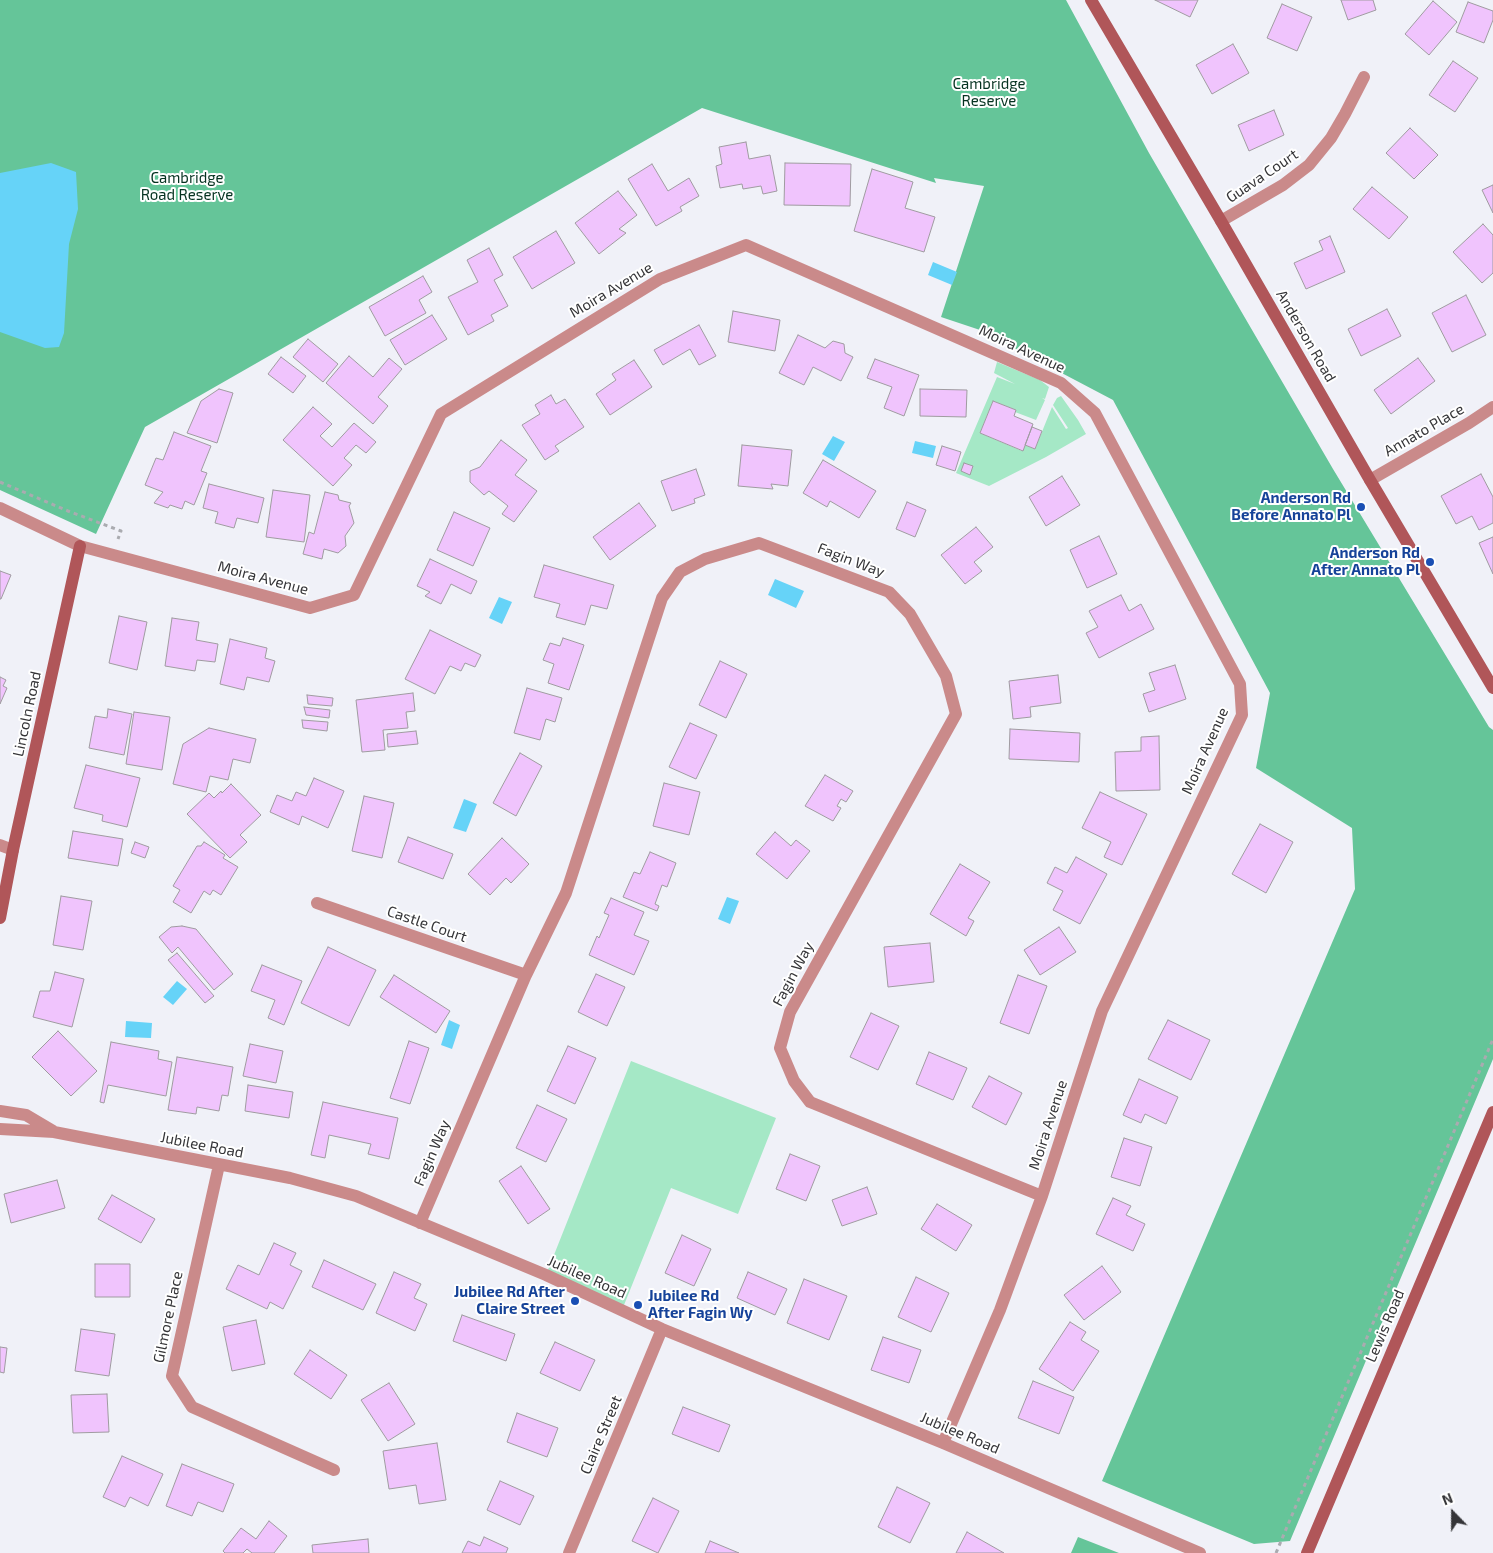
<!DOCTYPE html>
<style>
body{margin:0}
#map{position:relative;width:1493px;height:1553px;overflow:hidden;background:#f0f1f8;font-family:"Exo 2",sans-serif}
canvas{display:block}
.north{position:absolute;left:1428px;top:1488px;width:50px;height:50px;-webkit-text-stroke:4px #fff;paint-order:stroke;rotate:338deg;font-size:14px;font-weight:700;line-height:20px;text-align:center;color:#353538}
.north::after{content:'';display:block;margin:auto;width:18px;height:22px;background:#353538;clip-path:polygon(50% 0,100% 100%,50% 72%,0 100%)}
</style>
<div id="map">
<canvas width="1493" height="1553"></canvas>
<div class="north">N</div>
</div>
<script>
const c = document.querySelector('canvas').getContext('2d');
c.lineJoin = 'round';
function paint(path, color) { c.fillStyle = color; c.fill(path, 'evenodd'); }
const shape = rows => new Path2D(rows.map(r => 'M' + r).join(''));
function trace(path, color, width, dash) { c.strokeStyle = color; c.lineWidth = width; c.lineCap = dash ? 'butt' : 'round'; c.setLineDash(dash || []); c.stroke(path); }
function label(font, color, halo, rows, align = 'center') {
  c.font = font + ' "Exo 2",sans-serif'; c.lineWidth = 4; c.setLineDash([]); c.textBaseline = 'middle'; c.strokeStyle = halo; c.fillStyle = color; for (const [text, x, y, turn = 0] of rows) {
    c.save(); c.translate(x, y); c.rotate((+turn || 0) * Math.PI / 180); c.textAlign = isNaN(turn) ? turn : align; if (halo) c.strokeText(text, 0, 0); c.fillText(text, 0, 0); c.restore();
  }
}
paint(shape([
 [997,362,1040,380,1049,387,1045,399,1042,398,1045,400,1036,420,1015,412,1016,410,993,401,980,433,1022,451,1025,445,1035,449,1052,407,1066,429,1068,428,1053,405,1057,398,1061,396,1078,420,1086,434,1046,457,989,486,956,473,997,377,1015,384,994,373],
 [631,1061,776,1118,738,1214,671,1188,622,1310,546,1275]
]), '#a5e8c6');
paint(shape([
 [0,0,1066,0,1149,153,1333,469,1489,727,1493,730,1493,1059,1290,1541,1254,1544,1102,1481,1355,889,1352,828,1256,768,1270,693,1113,400,980,330,941,317,984,186,934,178,936,183,702,108,145,427,96,534,0,490],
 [1078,1537,1119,1553,1071,1553]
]), '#65c599');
paint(shape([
 [51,163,76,172,78,209,69,244,64,333,59,347,45,348,0,332,0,173],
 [933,262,957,272,952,285,928,275],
 [833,436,845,442,834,461,822,454],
 [915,441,936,446,933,458,912,453],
 [775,579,804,591,796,608,768,595],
 [499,597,512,602,502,624,489,618],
 [464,799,477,804,466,832,453,828],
 [727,897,739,901,730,924,718,919],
 [177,981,187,989,173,1005,163,997],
 [449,1020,460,1025,452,1049,441,1045],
 [126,1021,152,1023,151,1038,125,1037]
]), '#66d3f8');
const building = shape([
 [1155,0,1198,0,1190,17,1155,0],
 [1341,0,1373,0,1376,10,1348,20,1341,0],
 [1433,1,1457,22,1429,55,1405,34,1433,1],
 [1468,2,1493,11,1493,20,1484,43,1456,32,1468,2],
 [1282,4,1312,17,1297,51,1267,38,1282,4],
 [1233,44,1249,73,1212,94,1196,65,1233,44],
 [1453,61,1478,78,1455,112,1429,95,1453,61],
 [1274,110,1284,135,1249,151,1238,125,1274,110],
 [1410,128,1438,155,1414,179,1386,153,1410,128],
 [746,142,749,159,770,155,777,191,763,194,761,186,743,189,742,184,720,188,716,166,722,164,719,147,746,142],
 [785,163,851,164,850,206,784,205,785,163],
 [652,164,668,191,689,178,699,196,680,207,682,211,656,226,628,179,652,164],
 [872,169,913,182,905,208,935,217,924,252,854,231,872,169],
 [1493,185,1493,213,1482,190,1493,185],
 [1372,187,1408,217,1389,239,1353,209,1372,187],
 [618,191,637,215,619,229,626,233,599,254,575,223,618,191],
 [1483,224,1493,235,1493,273,1482,283,1453,252,1483,224],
 [556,231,575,263,532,289,513,257,556,231],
 [1330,236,1345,272,1306,289,1294,263,1323,250,1319,241,1330,236],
 [489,248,503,275,494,280,508,306,491,315,494,321,468,335,448,297,478,282,467,260,489,248],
 [423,276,432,292,419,300,426,313,385,336,369,307,423,276],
 [1466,295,1486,335,1452,352,1432,313,1466,295],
 [1387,309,1401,336,1361,356,1348,329,1387,309],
 [733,311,780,320,775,351,728,342,733,311],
 [432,315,447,339,405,365,390,340,432,315],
 [699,325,716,356,699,365,690,349,663,365,654,350,699,325],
 [798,335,825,348,833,341,844,344,845,353,853,357,841,381,813,367,804,385,779,373,798,335],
 [308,339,338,364,323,382,293,357,308,339],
 [349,356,373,377,389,358,402,369,378,397,388,406,373,424,326,383,349,356],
 [281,357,306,376,293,393,268,374,281,357],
 [1418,358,1435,381,1391,414,1374,390,1418,358],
 [875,359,919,375,904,416,884,408,892,387,867,378,875,359],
 [634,360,652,387,610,415,596,394,616,380,612,374,634,360],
 [219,389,233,393,217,443,187,433,201,401,219,389],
 [920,389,967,390,966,417,920,416,920,389],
 [551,395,556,404,565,399,584,427,555,446,559,451,545,460,522,425,540,414,535,405,551,395],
 [993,401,1016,410,1014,416,1033,424,1023,451,980,433,993,401],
 [313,407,332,424,320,436,332,447,354,423,376,442,366,453,356,445,344,458,352,465,333,486,283,440,313,407],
 [1032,427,1042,431,1035,449,1025,445,1032,427],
 [174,432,211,446,201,471,207,473,194,505,185,501,182,509,170,505,168,508,154,503,163,492,145,485,156,458,163,460,174,432],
 [501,440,527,460,515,475,537,491,514,522,502,514,508,506,489,491,484,495,470,482,470,471,480,467,501,440],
 [742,445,792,450,788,486,771,484,773,489,738,486,742,445],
 [942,446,961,452,955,471,936,465,942,446],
 [823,460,876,491,859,518,830,501,827,507,803,493,823,460],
 [964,463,973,466,970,475,961,471,964,463],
 [696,469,705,495,694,499,695,503,672,511,661,481,696,469],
 [1481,474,1493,497,1493,523,1479,530,1472,516,1456,524,1441,496,1481,474],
 [1062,476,1080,505,1046,526,1029,497,1062,476],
 [209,484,264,498,258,523,237,518,234,528,215,523,218,512,203,508,209,484],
 [273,490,310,495,304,542,266,537,273,490],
 [325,492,338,495,339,500,351,503,349,506,354,523,345,536,346,546,338,553,324,549,322,559,303,554,309,532,314,534,325,492],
 [907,502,926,510,915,537,896,529,907,502],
 [639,503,656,526,610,560,593,537,639,503],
 [454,512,490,528,473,566,437,550,454,512],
 [976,527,993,547,974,562,982,571,965,584,941,555,976,527],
 [1099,536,1117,574,1087,588,1070,550,1099,536],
 [1493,537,1493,574,1479,543,1493,537],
 [430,559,477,581,471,594,451,584,441,604,425,596,430,592,417,586,430,559],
 [544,565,614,585,607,609,591,605,585,625,556,617,560,604,534,597,544,565],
 [0,571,11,575,1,599,0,599,0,571],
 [1121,595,1129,611,1141,604,1154,629,1099,658,1086,633,1098,627,1089,611,1121,595],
 [119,616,147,622,137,670,109,663,119,616],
 [172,618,199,622,196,640,218,644,215,662,197,660,195,671,165,666,172,618],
 [430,630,481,655,475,667,465,663,461,671,450,666,435,694,405,679,430,630],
 [563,638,584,645,569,690,548,683,554,664,543,660,550,643,560,646,563,638],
 [230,639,267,648,265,658,275,661,269,682,247,677,244,690,220,684,230,639],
 [720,661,747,674,726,718,699,705,720,661],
 [1175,665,1186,699,1149,712,1143,694,1155,690,1149,673,1175,665],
 [1058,675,1061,703,1030,707,1031,717,1013,719,1009,681,1058,675],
 [0,677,6,680,3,686,7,688,0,704,0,677],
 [527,688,562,698,555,722,546,719,540,740,514,733,527,688],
 [413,693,415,711,406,712,408,728,383,730,385,750,362,752,356,700,413,693],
 [307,695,333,698,332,706,308,704,307,695],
 [304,707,330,710,329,718,306,715,304,707],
 [108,709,132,714,124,755,89,748,95,716,107,718,108,709],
 [134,712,170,717,162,770,126,764,134,712],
 [302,720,328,722,327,731,303,728,302,720],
 [690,723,717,735,696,779,669,767,690,723],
 [209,728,256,739,250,763,233,759,228,780,210,776,206,792,173,784,183,744,209,728],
 [1010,729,1080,733,1079,762,1009,759,1010,729],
 [416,731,418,744,388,747,387,734,416,731],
 [1159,736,1160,790,1116,791,1115,752,1141,751,1141,737,1159,736],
 [520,753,542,766,516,816,493,803,520,753],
 [86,765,140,778,127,827,102,821,103,815,74,808,86,765],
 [825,775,853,791,846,802,841,799,837,806,841,808,833,821,805,806,825,775],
 [314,778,344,791,328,828,302,816,299,825,270,812,277,795,292,801,296,792,306,796,314,778],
 [664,783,700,792,689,835,653,826,664,783],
 [231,784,261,815,240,835,247,842,230,858,187,814,209,793,214,798,221,791,222,793,231,784],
 [1100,792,1147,814,1122,865,1104,857,1111,842,1082,828,1100,792],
 [364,796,394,803,382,858,352,851,364,796],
 [1260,824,1293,842,1266,893,1232,874,1260,824],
 [73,831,123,839,118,866,68,858,73,831],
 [775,832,791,846,796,840,810,851,787,879,756,854,775,832],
 [408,837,453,854,443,879,398,862,408,837],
 [502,838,529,864,511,883,506,878,490,895,468,874,502,838],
 [135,842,149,847,145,858,131,853,135,842],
 [204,842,225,855,223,858,238,867,221,895,213,890,210,895,204,891,191,913,173,902,180,890,173,886,197,846,201,846,204,842],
 [650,852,676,863,667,887,662,885,655,904,659,906,657,911,623,897,634,872,640,874,650,852],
 [1076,857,1107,874,1080,924,1053,910,1063,891,1047,883,1055,867,1067,873,1076,857],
 [960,864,990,882,968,918,974,921,966,936,930,914,960,864],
 [61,896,92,901,83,950,53,945,61,896],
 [611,898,644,912,634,935,649,941,634,975,589,955,597,936,599,938,609,915,604,913,611,898],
 [182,926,196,929,233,974,214,990,178,947,172,953,159,937,171,927,182,926],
 [1059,927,1076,952,1040,975,1024,950,1059,927],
 [930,943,934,982,888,987,884,947,930,943],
 [328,947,376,970,349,1026,301,1003,328,947],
 [177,953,214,996,205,1003,168,960,177,953],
 [262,965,302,981,284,1025,268,1018,275,1000,251,991,262,965],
 [55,972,84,979,72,1027,33,1017,40,991,50,991,55,972],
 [596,974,625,987,607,1026,578,1012,596,974],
 [394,975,450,1011,436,1033,380,997,394,975],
 [1018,975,1047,986,1029,1034,1000,1023,1018,975],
 [871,1013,899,1026,878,1070,850,1057,871,1013],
 [1168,1020,1210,1040,1191,1080,1148,1059,1168,1020],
 [58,1031,97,1071,71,1096,32,1057,58,1031],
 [409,1041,429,1048,410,1104,390,1098,409,1041],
 [111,1042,159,1051,158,1059,172,1062,166,1096,108,1085,104,1103,100,1102,111,1042],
 [250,1044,283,1051,276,1083,243,1076,250,1044],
 [568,1046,596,1058,575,1104,547,1091,568,1046],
 [929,1052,967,1068,953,1100,916,1084,929,1052],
 [177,1057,233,1067,228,1096,222,1095,219,1111,197,1107,196,1114,168,1110,177,1057],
 [989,1076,1022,1093,1006,1125,972,1107,989,1076],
 [1139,1079,1178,1097,1166,1124,1145,1114,1141,1123,1123,1115,1139,1079],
 [248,1085,293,1092,289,1118,245,1111,248,1085],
 [323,1102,398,1118,389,1159,368,1154,371,1144,329,1135,325,1158,311,1155,323,1102],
 [537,1105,567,1119,546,1162,516,1148,537,1105],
 [1124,1138,1152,1147,1140,1186,1111,1177,1124,1138],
 [790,1154,820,1166,806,1201,776,1189,790,1154],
 [521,1166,550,1209,528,1224,499,1181,521,1166],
 [57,1180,65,1208,11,1223,4,1194,57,1180],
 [867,1187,877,1214,842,1226,832,1200,867,1187],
 [112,1195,155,1219,141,1243,98,1219,112,1195],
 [1113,1198,1131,1206,1126,1215,1145,1224,1133,1251,1096,1234,1113,1198],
 [937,1204,972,1225,956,1251,921,1229,937,1204],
 [682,1235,711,1249,694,1286,665,1273,682,1235],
 [274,1243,296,1253,290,1265,302,1271,283,1309,270,1302,267,1309,226,1289,238,1265,259,1275,274,1243],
 [324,1260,376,1284,363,1310,312,1287,324,1260],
 [95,1264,130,1264,130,1297,95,1297,95,1264],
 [1102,1266,1121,1292,1084,1320,1064,1295,1102,1266],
 [394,1272,421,1284,414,1298,427,1304,415,1331,376,1313,394,1272],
 [748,1272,787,1289,775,1315,737,1298,748,1272],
 [916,1277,949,1293,931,1332,898,1317,916,1277],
 [804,1279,847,1296,829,1340,787,1323,804,1279],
 [462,1315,515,1334,506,1361,453,1341,462,1315],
 [256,1320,265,1364,232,1371,223,1327,256,1320],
 [1070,1322,1086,1332,1081,1340,1099,1351,1073,1391,1039,1369,1070,1322],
 [81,1329,115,1334,109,1376,75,1371,81,1329],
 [883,1337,921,1350,909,1383,871,1370,883,1337],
 [555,1342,595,1360,580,1391,540,1373,555,1342],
 [0,1347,7,1348,4,1373,0,1372,0,1347],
 [310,1350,347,1375,331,1399,294,1374,310,1350],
 [1033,1381,1074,1397,1059,1434,1018,1418,1033,1381],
 [389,1383,415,1424,388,1441,361,1400,389,1383],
 [107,1394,109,1432,73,1433,71,1395,107,1394],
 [683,1407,730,1425,719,1452,672,1434,683,1407],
 [517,1413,558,1428,547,1457,507,1442,517,1413],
 [437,1443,446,1500,419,1504,416,1485,389,1489,383,1451,437,1443],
 [122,1456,163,1474,148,1506,130,1497,125,1507,103,1497,122,1456],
 [182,1464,234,1484,223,1512,198,1502,192,1516,166,1506,182,1464],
 [500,1481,534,1496,520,1525,487,1510,500,1481],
 [897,1487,930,1503,910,1543,878,1527,897,1487],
 [653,1498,679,1511,658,1553,632,1541,653,1498],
 [269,1521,287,1536,274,1553,252,1553,247,1549,243,1553,225,1553,223,1551,241,1528,256,1539,269,1521],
 [967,1532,1004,1553,956,1553,967,1532],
 [484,1537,508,1548,506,1553,462,1553,468,1541,480,1546,484,1537],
 [368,1539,369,1553,313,1553,312,1545,368,1539],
 [710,1541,739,1553,705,1553,710,1541]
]);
paint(building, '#f0c4fd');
trace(building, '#9f9ba0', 1);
trace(shape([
 [0,482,68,511,121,531,118,539],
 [1276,1553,1493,1039]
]), '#aaabb0', 3, [4, 4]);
trace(shape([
 [1221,221,1283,185,1309,165,1331,138,1345,114,1364,77],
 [1370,480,1469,423,1493,407],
 [0,508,80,546,310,608,354,595,441,414,660,279,746,245,1061,383,1095,413,1240,684,1242,715,1102,1011,1042,1196,1000,1310,943,1443],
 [0,845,13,850],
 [317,903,526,975],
 [0,1111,26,1115,53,1131],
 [0,1129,54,1132,290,1178,356,1196,546,1275,662,1329,943,1443,1200,1553],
 [219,1165,172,1376,192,1407,334,1470],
 [420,1223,526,975,566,893,662,598,680,572,705,559,759,543,889,592,910,614,946,676,956,714,790,1012,780,1048,794,1081,810,1102,1042,1196],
 [569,1553,662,1329]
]), '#ca8a8a', 12);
trace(shape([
 [1091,0,1221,221,1370,480,1493,688],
 [0,918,13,850,80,546],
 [1307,1553,1493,1112]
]), '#b05659', 12);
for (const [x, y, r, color] of [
 [1361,507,5,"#1a4fb4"],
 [1430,562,5,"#1a4fb4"],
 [575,1301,5,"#1a4fb4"],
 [638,1305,5,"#1a4fb4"]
]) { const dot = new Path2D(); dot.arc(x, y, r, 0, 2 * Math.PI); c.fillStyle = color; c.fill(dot); trace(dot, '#fff', 2); }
label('15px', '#053220', '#fff', [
 ["Cambridge",989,84],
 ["Reserve",989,101],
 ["Cambridge",187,178],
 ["Road Reserve",187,195]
]);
label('15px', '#353538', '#fff', [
 ["Guava Court",1262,176,-34],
 ["Moira Avenue",611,290,-31],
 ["Anderson Road",1306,336,60],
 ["Moira Avenue",1022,349,25],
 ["Annato Place",1424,430,-30],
 ["Fagin Way",851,560,21],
 ["Moira Avenue",263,578,15],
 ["Lincoln Road",27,714,-78],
 ["Moira Avenue",1205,751,-66],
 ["Castle Court",427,924,19],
 ["Fagin Way",793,974,-62],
 ["Moira Avenue",1048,1125,-72],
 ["Jubilee Road",202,1145,11],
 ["Fagin Way",432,1153,-67],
 ["Jubilee Road",587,1277,24],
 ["Gilmore Place",168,1317,-78],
 ["Lewis Road",1385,1326,-67],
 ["Jubilee Road",960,1433,23],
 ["Claire Street",601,1435,-67]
]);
label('bold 15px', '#164399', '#fff', [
 ["Anderson Rd",1351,498],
 ["Before Annato Pl",1351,515],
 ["Anderson Rd",1420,553],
 ["After Annato Pl",1420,570],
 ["Jubilee Rd After",565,1292],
 ["Claire Street",565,1309],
 ["Jubilee Rd",648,1296,"left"],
 ["After Fagin Wy",648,1313,"left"]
], 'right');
</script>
